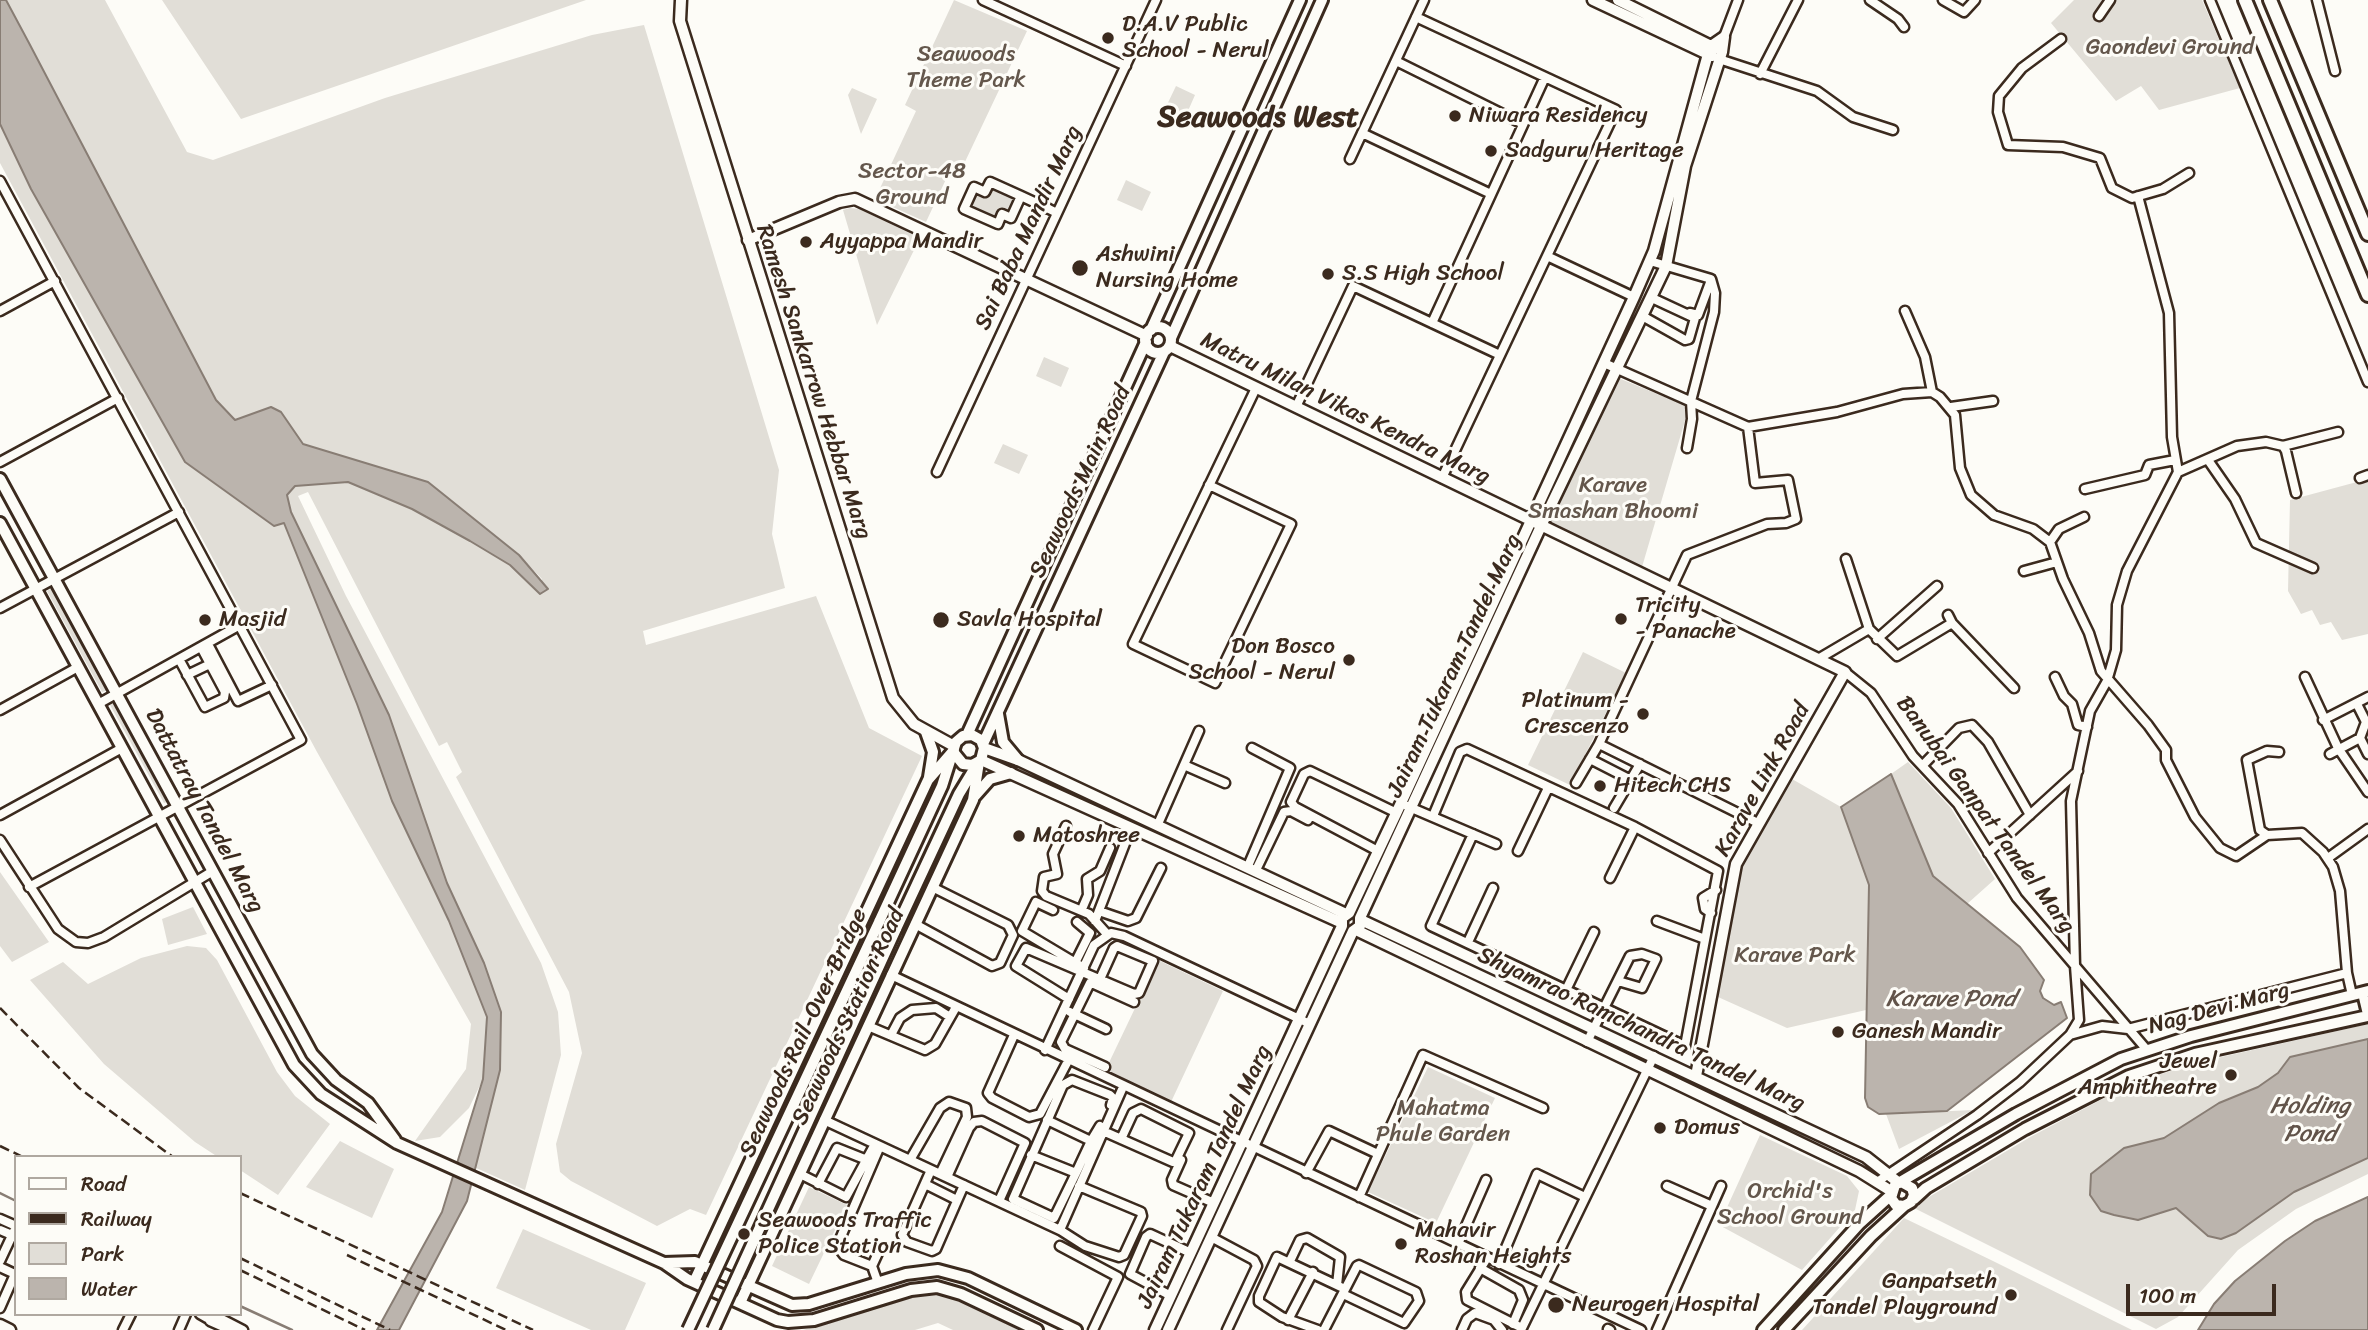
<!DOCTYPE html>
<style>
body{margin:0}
#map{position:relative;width:2368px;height:1330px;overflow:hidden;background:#fdfcf7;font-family:Sriracha,sans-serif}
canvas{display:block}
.legend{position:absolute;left:14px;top:1155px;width:228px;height:161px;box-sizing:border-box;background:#fdfcf7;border:2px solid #afa8a0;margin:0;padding:9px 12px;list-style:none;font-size:21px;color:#3b2a1e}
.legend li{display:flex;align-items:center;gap:14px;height:35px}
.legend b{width:35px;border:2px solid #afa8a0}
.scale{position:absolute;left:2126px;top:1284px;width:150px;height:32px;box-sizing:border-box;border:4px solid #3b2a1e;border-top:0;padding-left:9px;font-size:21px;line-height:24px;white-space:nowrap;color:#3b2a1e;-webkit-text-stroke:5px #fdfcf7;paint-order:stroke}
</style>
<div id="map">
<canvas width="2368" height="1330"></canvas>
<ul class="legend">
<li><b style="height:9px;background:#fdfcf7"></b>Road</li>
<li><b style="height:9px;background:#3b2a1e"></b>Railway</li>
<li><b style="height:19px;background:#e1ded7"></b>Park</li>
<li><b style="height:19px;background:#bbb4ad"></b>Water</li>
</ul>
<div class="scale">100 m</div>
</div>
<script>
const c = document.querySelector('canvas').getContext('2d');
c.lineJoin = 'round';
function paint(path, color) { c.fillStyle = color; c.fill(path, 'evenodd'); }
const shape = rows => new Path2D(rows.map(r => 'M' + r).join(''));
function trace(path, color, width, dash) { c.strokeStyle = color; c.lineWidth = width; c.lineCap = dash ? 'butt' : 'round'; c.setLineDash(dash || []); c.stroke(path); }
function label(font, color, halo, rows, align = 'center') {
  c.font = font + ' Sriracha,sans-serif'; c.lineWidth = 6; c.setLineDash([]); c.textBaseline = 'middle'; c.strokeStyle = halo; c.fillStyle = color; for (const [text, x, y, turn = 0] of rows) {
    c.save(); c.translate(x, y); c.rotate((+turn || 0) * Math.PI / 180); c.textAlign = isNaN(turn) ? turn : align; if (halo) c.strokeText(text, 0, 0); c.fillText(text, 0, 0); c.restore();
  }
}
paint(shape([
 [6,0,105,0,187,152,213,160,385,98,592,35,644,25,779,470,772,534,785,588,643,631,646,645,816,596,869,728,922,756,706,1215,690,1209,657,1226,571,1181,560,1172,556,1144,582,1053,569,992,456,777,462,772,447,742,439,746,308,492,298,496,346,596,541,963,558,1012,561,1055,525,1190,474,1167,500,1070,501,1012,484,963,447,883,389,715,291,511,287,495,295,486,348,482,412,509,470,541,510,565,540,593,542,579,519,555,428,482,303,444,281,412,235,421,216,399],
 [162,0,586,0,241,119],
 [954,0,1027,31,963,166,954,162,926,222,875,199,916,111,905,105],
 [2074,0,2202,0,2240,88,2159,110,2141,86,2116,101,2051,23],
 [1176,86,1195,95,1184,120,1164,111],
 [852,88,877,99,861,134,848,95],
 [0,124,31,189,185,462,274,525,284,522,357,704,392,801,449,921,487,1017,483,1079,469,1108,440,1137,415,1141,466,1069,471,1024,317,752,0,163],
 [1126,180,1151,192,1142,211,1117,200],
 [990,182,1021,196,1011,218,1002,215,998,224,964,209,974,187,985,192],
 [850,208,859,209,920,238,877,325,843,210],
 [1044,357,1069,368,1061,387,1036,376],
 [1616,377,1689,407,1642,567,1550,522],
 [1003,444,1028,455,1019,474,994,463],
 [2368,479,2368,634,2342,640,2331,622,2320,625,2312,610,2301,614,2288,591,2290,500],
 [54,587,109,690,102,692,47,591],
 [1583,652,1626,673,1570,785,1528,765],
 [116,702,170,801,164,803,110,705],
 [1908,762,1951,808,1995,879,1967,904,1933,876,1891,774],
 [1792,779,1841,807,1869,885,1866,1010,1787,1028,1718,997,1741,869],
 [0,872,49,942,12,962,0,946],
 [193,907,207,934,168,945,162,919],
 [187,946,206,948,217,960,277,1072,295,1096,330,1124,278,1195,240,1170,240,1157,218,1157,195,1142,104,1064,30,980,63,962,88,984,141,958],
 [1158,960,1223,991,1171,1102,1105,1071],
 [2368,1024,2368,1174,2296,1209,2238,1250,2178,1317,2156,1329,1912,1207,2032,1136,2133,1083,2199,1062],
 [1428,1067,1495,1098,1436,1223,1368,1192],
 [1973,1110,1899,1149,1886,1114],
 [1760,1135,1847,1176,1859,1191,1855,1210,1802,1270,1719,1225],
 [340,1141,394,1169,372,1218,306,1187],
 [809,1187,847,1205,809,1284,772,1266],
 [1904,1218,1993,1261,2132,1330,1802,1330],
 [523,1229,646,1283,625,1330,591,1330,496,1288],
 [937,1292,959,1299,1023,1330,953,1330,938,1323,915,1330,803,1330,918,1295]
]), '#e1ded7');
const water = shape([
 [0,0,6,0,29,43,216,400,235,420,271,407,281,412,303,444,428,482,519,555,548,589,540,594,510,565,470,541,412,509,348,482,295,486,287,495,291,512,389,715,447,883,484,963,501,1012,500,1070,467,1201,399,1330,377,1330,442,1212,483,1079,487,1017,449,921,392,801,357,704,284,523,274,526,185,462,31,189,0,124,0,0],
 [1891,774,1933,876,2020,947,2044,980,2040,991,2043,998,2054,1005,2061,1002,2067,1018,1947,1111,1879,1114,1868,1107,1865,1098,1869,885,1841,807,1891,774],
 [2368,1039,2368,1158,2294,1192,2236,1233,2221,1239,2208,1236,2176,1208,2138,1220,2114,1215,2101,1211,2090,1195,2091,1174,2124,1148,2164,1138,2219,1103,2258,1087,2278,1073,2290,1057,2368,1039],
 [2368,1197,2368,1330,2198,1330,2214,1304,2235,1281,2285,1241,2315,1221,2368,1197]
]);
paint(water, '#bbb4ad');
trace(water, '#887d74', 2);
trace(shape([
 [0,1193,16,1201],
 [240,1306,292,1330]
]), '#887d74', 2.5);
const minor = shape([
 [983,0,1126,66],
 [1870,0,1898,19,1904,27],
 [1943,0,1964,12,1975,0],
 [2210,0,2368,382],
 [2317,0,2335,71],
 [2099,16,2110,0],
 [1416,17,1616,110,1442,478],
 [1724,37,1738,0],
 [2061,39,2022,68,1999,96,1998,112,2008,145,2063,147,2100,158,2112,188,2132,198,2163,189,2189,173],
 [1719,59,1817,91,1853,117,1893,130],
 [1396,61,1523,124],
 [1760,74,1798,0],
 [1362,133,1491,194],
 [1350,159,1424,0],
 [0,181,301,740,29,887],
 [1021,196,1011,218,1002,214,998,224,964,209,974,187,985,192,990,182,1021,196,1049,209,1057,213],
 [1547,256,1634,297],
 [1650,261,1711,279,1715,293,1714,312,1691,401,1692,419,1687,448],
 [0,311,55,281],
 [1905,311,1925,357,1932,392],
 [1690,313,1698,315,1711,280],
 [1644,317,1685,340,1689,339,1695,318,1652,298],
 [1432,323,1545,77],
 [1604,363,1748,427,1837,412,1903,394,1932,392,1940,397,1955,415,1960,468,1971,495,1994,515,2033,529,2050,542,2063,579,2089,633,2101,671,2148,725,2166,750,2166,760,2195,817,2220,848,2236,856,2267,835],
 [1296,407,1353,286,1500,355],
 [1951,407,1993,401],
 [1748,427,1755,483,1788,480,1796,519,1786,523,1767,524,1687,555,1599,744,1758,823],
 [2283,446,2338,432],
 [2208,460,2235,499,2256,543,2313,568],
 [0,462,118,398],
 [937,472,1156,0],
 [2178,472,2237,446,2266,442,2283,446,2286,451,2296,493],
 [2360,478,2368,475],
 [1209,485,1291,524,1215,683,1133,644,1256,388],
 [2085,489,2145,475,2149,465,2175,460],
 [2050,542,2059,529,2084,517],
 [1846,559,1869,629],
 [2024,571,2057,562],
 [0,608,179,512],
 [1948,615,1952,623,2014,688],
 [1877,639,1937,586],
 [208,644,238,701,272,685],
 [179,659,205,707,224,698,225,692,201,647],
 [1818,659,1869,629,1897,656,1952,623],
 [1845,672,1871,693,1913,756,1958,804,2017,898,2147,1050],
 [187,675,210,664],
 [2055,677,2064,696,2072,704,2078,725,2087,727],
 [2305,677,2338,748,2368,792],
 [98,704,240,625],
 [2357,704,2366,722,2360,738,2368,754],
 [0,710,78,667],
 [2323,720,2368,697],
 [2279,752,2267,751,2247,760,2260,830,2267,835,2302,833,2323,852,2333,867,2340,891,2347,973,2352,995],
 [2330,754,2360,738],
 [1590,759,1631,780],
 [1184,765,1225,783],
 [1923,765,1959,728,1972,725,1988,742,2030,815],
 [1576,783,1599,744],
 [1407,806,1496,844],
 [1614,808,1640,764],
 [0,815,122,748],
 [1433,816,1460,752,1467,749,1635,827,1718,871,1685,1046,1431,926,1473,834],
 [1158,824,1199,731],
 [1066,826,1053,854,1057,874,1044,877,1042,891,1046,896,1089,914,1107,934],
 [0,840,58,929,76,942,88,943,104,937,213,871],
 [1378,851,1295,807,1291,802,1304,774,1310,771,1397,813],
 [1518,851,1548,788],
 [1988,853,2078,771],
 [2328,858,2368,829],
 [1248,866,1290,768,1252,748],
 [1256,870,1284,812,1291,811,1308,820],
 [1610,878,1635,827],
 [1082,909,1088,895,1087,879,1100,871,1110,848],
 [1053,910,1036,902,1022,931,1084,968],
 [1099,911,1128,921,1136,918,1161,868],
 [1711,913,1705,909,1703,898,1716,890],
 [1095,921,1131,828],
 [1657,921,1705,939],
 [915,924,992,966,1000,963,1013,935,1008,925,932,887],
 [1468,942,1493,888],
 [1075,963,1090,933,1077,922],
 [891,975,1641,1330],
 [1090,983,1061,1042,1065,1049,1105,1067],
 [1092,983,1134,1002],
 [1566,990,1594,932],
 [1069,999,1016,966,1026,948,1134,994,1139,993,1153,961,1117,946,1114,948,1100,979],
 [1070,1012,1106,1029],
 [868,1026,925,1050,935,1044,956,1007],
 [891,1035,900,1018,912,1010,936,1008,950,1017],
 [1014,1035,988,1093,992,1098,1029,1117,1040,1114,1068,1061],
 [2070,1035,2102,1026,2128,1029,2347,973],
 [1587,1042,1630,956,1642,954,1656,959,1642,988,1618,981],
 [1045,1050,1094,945,1111,933,1124,936,1310,1024],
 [824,1120,1060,1230,1123,1087],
 [1047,1120,1091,1141,1083,1158],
 [1103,1131,1173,1162,1175,1162,1189,1133,1141,1109,1133,1113,1121,1139],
 [1091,1141,1100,1126],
 [1031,1155,1076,1173,1083,1158,1089,1161],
 [910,1160,940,1108,949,1102,966,1108,967,1117,940,1174],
 [1181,1160,1172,1180,1173,1185,1214,1203],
 [931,1170,902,1235,907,1242,932,1251,936,1249,964,1185],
 [1076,1173,1054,1218,1013,1199,1063,1085,1072,1080,1110,1095,1113,1098,1111,1105],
 [1306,1173,1329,1131,1378,1154],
 [800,1174,846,1197,875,1144],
 [947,1177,969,1128,974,1122,982,1121,1025,1143,999,1201],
 [1877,1182,1977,1115,2020,1082,2070,1035,2079,1020,2075,966,2071,801,2090,711,2107,681,2116,650,2117,605,2127,571,2178,472,2172,437,2169,313,2138,196],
 [818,1184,837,1148,867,1160],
 [925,1184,957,1200],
 [1667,1186,1712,1206],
 [1359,1197,1423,1055,1543,1108],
 [0,1219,16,1226],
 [0,1230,12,1235],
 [1060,1230,1085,1246,1119,1257,1124,1255,1142,1216,1141,1212,1079,1186],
 [1211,1237,1254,1260,1257,1266,1227,1330],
 [1458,1244,1486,1180],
 [1060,1246,1118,1277,1093,1330],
 [1487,1258,1466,1292,1467,1300,1522,1328],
 [0,1261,16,1227],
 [1290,1261,1300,1240,1307,1238,1340,1257,1337,1285],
 [1499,1264,1537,1174,1585,1197],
 [872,1266,878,1253],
 [0,1267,15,1274,0,1308],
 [1480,1268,1519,1290,1523,1300,1513,1324],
 [878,1283,872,1266,844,1255,837,1246,880,1146],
 [1171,1296,1130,1274,1146,1237,1150,1234,1191,1253],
 [200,1314,207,1318],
 [212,1314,243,1330],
 [1288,1320,1313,1272],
 [210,1321,230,1330],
 [1608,1329,1610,1330],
 [123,1330,131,1314],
 [179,1330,186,1314],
 [1318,1330,1282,1317,1259,1302,1259,1296,1277,1257,1345,1289],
 [1324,1330,1357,1266,1359,1265,1416,1292,1419,1301,1404,1323,1343,1294],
 [1462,1330,1467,1319,1475,1313,1494,1320,1502,1330],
 [1521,1330,1654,1056],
 [1657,1330,1721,1186]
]);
const tertiary = shape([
 [681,0,680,21,893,698,914,724,954,746],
 [1593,0,1712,56],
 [1618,0,1715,48],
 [748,240,839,202,855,199,1147,336],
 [1170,346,1845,672,1736,864,1696,1076],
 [984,748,1018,760,1346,914],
 [981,760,1342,923],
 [1361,920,1866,1157,1899,1183],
 [1356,930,1859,1171,1891,1191],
 [0,1325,10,1330],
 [1155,1330,1342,926,1342,918,1349,913,1401,803,1634,297,1654,251,1708,54,1711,46,1724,37],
 [1168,1330,1353,931,1360,926,1360,918,1541,526,1666,266,1685,166,1722,52,1724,37]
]);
const secondary = shape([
 '1145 340a13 13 0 1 1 26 0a13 13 0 1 1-26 0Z',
 [1151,330,1300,0],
 [1171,338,1322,0],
 [0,479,312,1054,336,1080,368,1103,395,1140],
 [0,523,294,1065,321,1094,397,1143,664,1263,687,1279,777,1320,788,1322,814,1320,911,1290,937,1287,961,1294,1037,1330],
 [998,714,1003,742,1018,760],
 [926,732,933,752,929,777],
 [967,735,1146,342],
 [983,744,1164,352],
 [974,797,990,779,1011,773],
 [879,922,942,786,956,742,963,736,972,735,981,740,984,748,981,760,972,765,963,764,954,753],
 [896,929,959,794,976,766],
 [2363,993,2368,1014],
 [1903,1183,1912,1188,1914,1195,1911,1202,1904,1206,1896,1205,1891,1198,1895,1185,2016,1114,2121,1059,2191,1036,2368,991],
 [1914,1199,1926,1188,2025,1129,2129,1076,2195,1054,2368,1016],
 [664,1263,695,1262,792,1305,809,1304,906,1274,938,1270,968,1278,1076,1330],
 [694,1282,928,780,954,750],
 [740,1303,973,800,979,762],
 [1763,1330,1860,1223,1891,1195],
 [1784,1330,1871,1236,1904,1206]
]);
const primary = shape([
 [2245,0,2368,295],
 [2270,0,2368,234]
]);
trace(minor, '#3b2a1e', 13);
trace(tertiary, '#3b2a1e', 15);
trace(secondary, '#3b2a1e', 16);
trace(primary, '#3b2a1e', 18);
trace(minor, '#fdfcf7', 8);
trace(tertiary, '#fdfcf7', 10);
trace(secondary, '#fdfcf7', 10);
trace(primary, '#fdfcf7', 12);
trace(shape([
 [0,1008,79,1088,173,1157],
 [0,1146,23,1157],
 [240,1193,533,1330],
 [347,1255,506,1330],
 [240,1258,390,1330],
 [240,1270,365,1330]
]), '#3b2a1e', 2.5, [10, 5]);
const secondaryBridge = shape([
 [688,1330,879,922],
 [713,1330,896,929]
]);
trace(secondaryBridge, '#3b2a1e', 16, []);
trace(secondaryBridge, '#fdfcf7', 10);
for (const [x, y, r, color] of [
 [1108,38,7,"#3b2a1e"],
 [1455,116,7,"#3b2a1e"],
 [1491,151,7,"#3b2a1e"],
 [806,242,7,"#3b2a1e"],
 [1080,268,9,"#3b2a1e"],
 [1328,274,7,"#3b2a1e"],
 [1621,619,7,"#3b2a1e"],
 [205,620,7,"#3b2a1e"],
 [941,620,9,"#3b2a1e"],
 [1349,660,7,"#3b2a1e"],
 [1643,714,7,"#3b2a1e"],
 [1600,786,7,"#3b2a1e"],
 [1019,836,7,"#3b2a1e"],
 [1838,1032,7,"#3b2a1e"],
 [2231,1075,7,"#3b2a1e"],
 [1660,1128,7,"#3b2a1e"],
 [744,1234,7,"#3b2a1e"],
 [1401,1244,7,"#3b2a1e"],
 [2011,1295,7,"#3b2a1e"],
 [1556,1305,9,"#3b2a1e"]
]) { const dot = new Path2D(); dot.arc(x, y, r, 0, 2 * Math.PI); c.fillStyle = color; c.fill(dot); trace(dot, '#fdfcf7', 2.5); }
label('23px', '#3b2a1e', '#fdfcf7', [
 ["D.A.V Public",1122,25],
 ["School - Nerul",1122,51],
 ["Niwara Residency",1469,116],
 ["Sadguru Heritage",1505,151],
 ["Ayyappa Mandir",820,242],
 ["Ashwini",1096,255],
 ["Nursing Home",1096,281],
 ["S.S High School",1342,274],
 ["Tricity",1635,606],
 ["- Panache",1635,632],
 ["Masjid",219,620],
 ["Savla Hospital",957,620],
 ["Don Bosco",1335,647,"right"],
 ["School - Nerul",1335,673,"right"],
 ["Platinum -",1629,701,"right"],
 ["Crescenzo",1629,727,"right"],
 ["Hitech CHS",1614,786],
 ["Matoshree",1033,836],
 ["Ganesh Mandir",1852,1032],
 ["Jewel",2217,1062,"right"],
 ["Amphitheatre",2217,1088,"right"],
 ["Domus",1674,1128],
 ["Seawoods Traffic",758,1221],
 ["Police Station",758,1247],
 ["Mahavir",1415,1231],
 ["Roshan Heights",1415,1257],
 ["Ganpatseth",1997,1282,"right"],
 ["Tandel Playground",1997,1308,"right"],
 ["Neurogen Hospital",1572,1305]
], 'left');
label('23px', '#64574c', '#fdfcf7', [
 ["Gaondevi Ground",2170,48],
 ["Seawoods",966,55],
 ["Theme Park",966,81],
 ["Sector-48",912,172],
 ["Ground",912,198],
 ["Karave",1613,486],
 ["Smashan Bhoomi",1613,512],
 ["Karave Park",1795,956],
 ["Mahatma",1443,1109],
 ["Phule Garden",1443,1135],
 ["Orchid's",1790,1192],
 ["School Ground",1790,1218]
]);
label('23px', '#3b2a1e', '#fdfcf7', [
 ["Sai Baba Mandir Marg",1029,228,-65],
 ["Ramesh Sankarrow Hebbar Marg",813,382,72],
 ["Matru Milan Vikas Kendra Marg",1345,409,26],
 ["Seawoods Main Road",1081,482,-65],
 ["Jairam Tukaram Tandel Marg",1455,666,-65],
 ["Karave Link Road",1763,780,-61],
 ["Dattatray Tandel Marg",204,811,62],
 ["Banubai Ganpat Tandel Marg",1985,815,54],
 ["Nag Devi Marg",2219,1009,-15],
 ["Seawoods Station Road",849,1017,-65],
 ["Shyamrao Ramchandra Tandel Marg",1641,1030,25],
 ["Seawoods Rail-Over Bridge",804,1033,-65],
 ["Jairam Tukaram Tandel Marg",1205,1177,-65]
]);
label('italic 24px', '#615349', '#fdfcf7', [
 ["Karave Pond",1951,1000],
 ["Holding",2310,1107],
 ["Pond",2310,1135]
]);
label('bold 30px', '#3b2a1e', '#fdfcf7', [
 ["Seawoods West",1258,118]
]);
</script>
